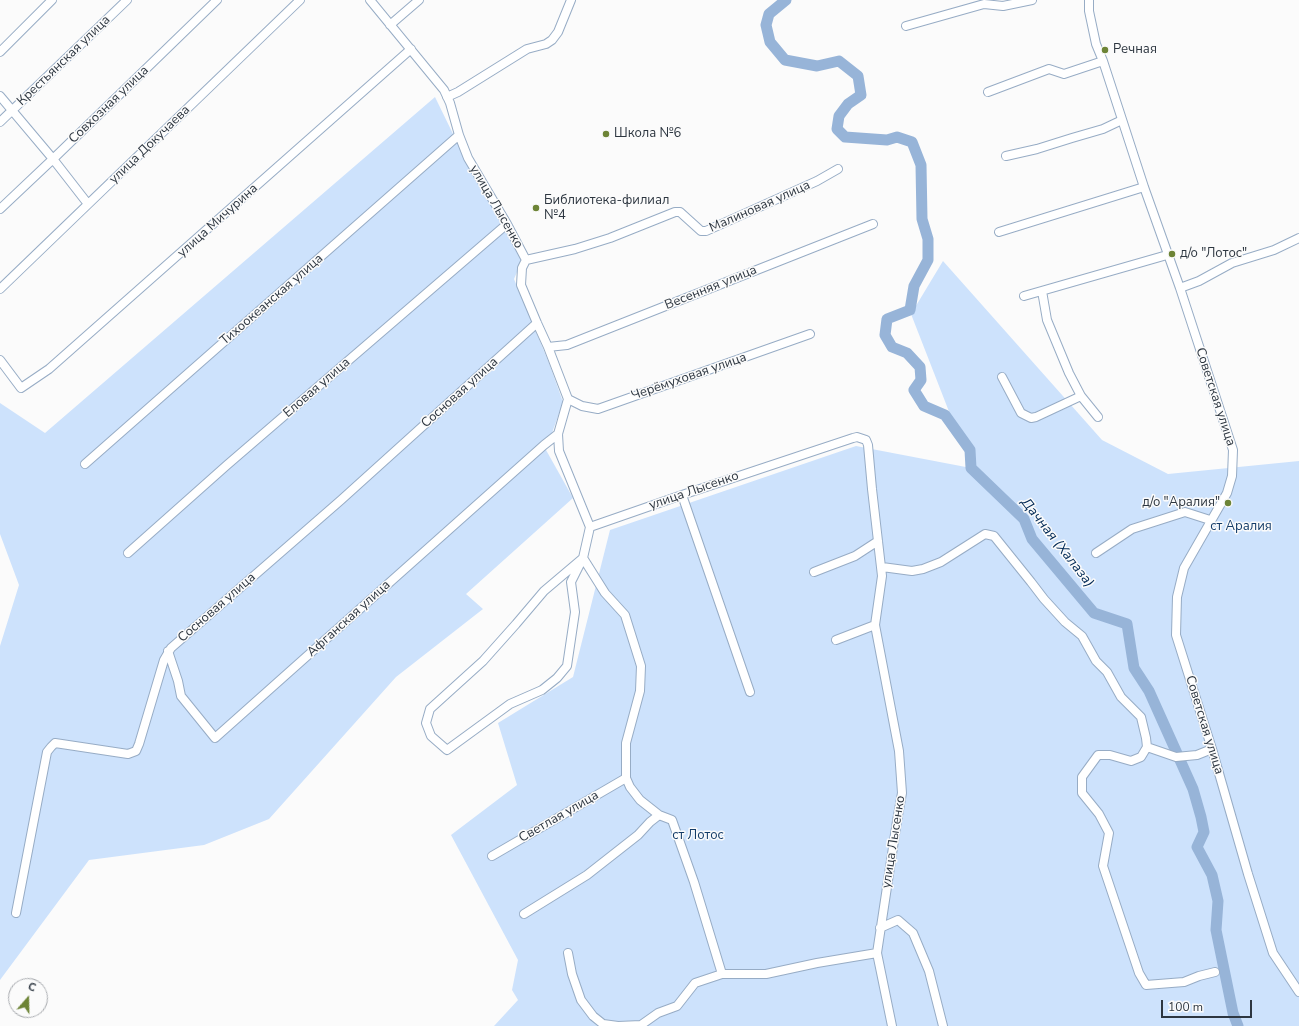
<!DOCTYPE html>
<meta charset="utf-8">
<style>
body{margin:0}
#map{position:relative;width:1299px;height:1026px;overflow:hidden;background:#fbfbfb;font-family:"Nunito Sans",sans-serif}
canvas{display:block}
.north{position:absolute;left:8px;top:978px;width:40px;height:40px;box-sizing:border-box;background:#fbfbfb;border:1px solid #a9acb0;border-radius:50%;rotate:20deg;font-size:11px;font-weight:700;line-height:16px;text-align:center;color:#2d3640}
.north::after{content:'';display:block;margin:auto;width:14px;height:18px;background:#6d8436;clip-path:polygon(50% 0,100% 100%,50% 72%,0 100%)}
.scale{position:absolute;left:1161px;top:1000px;width:91px;height:18px;box-sizing:border-box;border:2px solid #2d3640;border-top:0;padding-left:5px;font-size:12px;line-height:14px;white-space:nowrap;color:#2d3640;-webkit-text-stroke:3px #fbfbfb;paint-order:stroke}
</style>
<div id="map">
<canvas width="1299" height="1026"></canvas>
<div class="north">С</div>
<div class="scale">100 m</div>
</div>
<script>
const c = document.querySelector('canvas').getContext('2d');
c.lineJoin = 'round';
function paint(path, color) { c.fillStyle = color; c.fill(path, 'evenodd'); }
const shape = rows => new Path2D(rows.map(r => 'M' + r).join(''));
function trace(path, color, width, dash) { c.strokeStyle = color; c.lineWidth = width; c.lineCap = dash ? 'butt' : 'round'; c.setLineDash(dash || []); c.stroke(path); }
function label(font, color, halo, rows, align = 'center') {
  c.font = font + ' "Nunito Sans",sans-serif'; c.lineWidth = 3; c.setLineDash([]); c.textBaseline = 'middle'; c.strokeStyle = halo; c.fillStyle = color; for (const [text, x, y, turn = 0] of rows) {
    c.save(); c.translate(x, y); c.rotate((+turn || 0) * Math.PI / 180); c.textAlign = isNaN(turn) ? turn : align; if (halo) c.strokeText(text, 0, 0); c.fillText(text, 0, 0); c.restore();
  }
}
paint(shape([
 [435,97,455,138,524,256,514,279,549,363,563,402,546,450,573,498,466,594,483,609,396,677,269,819,204,845,89,860,0,980,0,646,19,585,0,534,0,403,45,433],
 [943,261,1102,440,1168,474,1299,461,1299,1026,494,1026,518,1000,512,990,518,960,451,835,517,785,498,723,573,677,610,530,856,446,971,468,911,314]
]), '#cde2fc');
trace(shape([
 [786,0,769,14,766,25,770,42,785,60,817,66,839,61,858,76,861,95,848,104,839,116,837,129,845,137,887,140,897,137,912,142,921,165,922,219,928,239,928,260,914,286,910,310,887,319,885,335,892,347,907,353,920,367,921,380,914,390,924,406,945,415,970,450,971,468,1024,519,1032,539,1094,613,1127,624,1134,668,1149,691,1193,789,1201,817,1204,832,1197,847,1212,875,1218,901,1216,930,1233,1013,1238,1026]
]), '#97b4d8', 11);
const minor = shape([
 [370,0,444,90,450,103,459,135,468,158,507,224,526,260,522,268,521,285,537,323,548,347,568,399,558,434,559,451,590,527,682,495,853,438,857,437,866,440,868,445,872,489,882,576,875,625,899,751,902,793,897,821,877,953,892,1026],
 [1089,0,1089,11,1096,44,1103,61,1144,187,1180,288,1233,450,1232,476,1227,493,1184,568,1177,597,1176,635,1212,749,1248,874,1273,953,1299,992],
 [390,25,419,0],
 [906,26,984,4,1003,6,1032,0],
 [0,52,52,0],
 [988,92,1049,69,1064,74,1103,61],
 [0,96,53,159,88,204],
 [447,97,458,92,527,49,546,44,552,40,558,32,571,0],
 [0,122,127,0],
 [1006,156,1037,149,1072,138,1103,129,1122,120],
 [0,209,53,159,217,0],
 [999,232,1144,187],
 [526,260,575,249,610,238,675,212,680,212,701,231,706,231,817,181,838,169],
 [1180,288,1199,281,1232,263,1274,250,1299,238],
 [0,289,300,0],
 [1042,291,1047,320,1069,373,1081,396,1098,417],
 [1024,296,1167,255],
 [548,347,567,345,873,224],
 [0,360,21,388,49,369,411,49],
 [1002,377,1021,413,1031,418,1036,417,1081,396],
 [568,399,582,406,598,409,810,334],
 [85,464,459,135],
 [682,495,750,692],
 [590,527,583,558,605,593,625,615,641,666,640,691,626,743,626,778,630,787,640,800,659,815,672,820,694,882,722,974],
 [128,553,227,465,507,224],
 [1096,553,1132,529,1185,512,1210,520],
 [583,558,571,582,575,612,567,666,557,678,542,690,510,704,447,750,431,736,426,723,430,709,483,661,516,624,544,591,583,558],
 [882,567,912,571,923,569,941,562,985,534,994,536,1031,582,1044,599,1065,622,1082,636,1096,661,1107,672,1121,697,1141,717,1146,738,1147,747,1176,757,1197,755,1212,749],
 [814,572,855,556,878,541],
 [836,640,875,625],
 [168,651,178,681,181,696,215,738,544,445,558,434],
 [1147,747,1141,757,1131,761,1110,755,1098,755,1082,777,1082,793,1099,814,1109,833,1103,866,1139,973,1146,985,1184,982,1199,976,1215,972],
 [492,856,626,778],
 [16,913,47,752,51,747,55,743,128,754,136,751,139,744,164,660,171,648,341,500,537,323],
 [524,914,587,875,638,835,650,822,659,815],
 [880,928,898,920,913,933,929,971,943,1026],
 [568,953,572,974,581,1000,593,1016,603,1024,618,1026,641,1025,658,1013,677,1006,695,983,722,974,766,974,817,963,877,953]
]);
trace(minor, '#97acc5', 10);
trace(minor, '#fff', 8);
for (const [x, y, r, color] of [
 [1105,50,4,"#6d8436"],
 [606,134,4,"#6d8436"],
 [536,208,4,"#6d8436"],
 [1172,254,4,"#6d8436"],
 [1228,503,4,"#6d8436"]
]) { const dot = new Path2D(); dot.arc(x, y, r, 0, 2 * Math.PI); c.fillStyle = color; c.fill(dot); trace(dot, '#fbfbfb', 1.5); }
label('13px', '#2d3640', '#fbfbfb', [
 ["Речная",1113,50],
 ["Школа №6",614,134],
 ["Библиотека-филиал",544,201],
 ["№4",544,216],
 ["д/о \"Лотос\"",1180,254],
 ["д/о \"Аралия\"",1220,503,"right"]
], 'left');
label('13px', '#2d3640', '#fbfbfb', [
 ["Крестьянская улица",64,61,-44],
 ["Совхозная улица",109,105,-44],
 ["улица Докучаева",150,145,-44],
 ["улица Лысенко",496,207,60],
 ["Малиновая улица",760,207,-24],
 ["улица Мичурина",218,221,-42],
 ["Весенняя улица",711,288,-22],
 ["Тихоокеанская улица",272,300,-41],
 ["Черёмуховая улица",689,377,-19],
 ["Еловая улица",317,388,-41],
 ["Сосновая улица",460,393,-42],
 ["Советская улица",1215,397,72],
 ["улица Лысенко",694,491,-19],
 ["Сосновая улица",217,608,-41],
 ["Афганская улица",349,619,-42],
 ["Советская улица",1204,725,73],
 ["Светлая улица",559,817,-30],
 ["улица Лысенко",894,842,-81]
]);
label('13px', '#123b68', '#fbfbfb', [
 ["ст Аралия",1241,527],
 ["ст Лотос",698,836]
]);
label('italic 14px', '#002955', '#fbfbfb', [
 ["Дачная (Халаза)",1057,543,52]
]);
</script>
